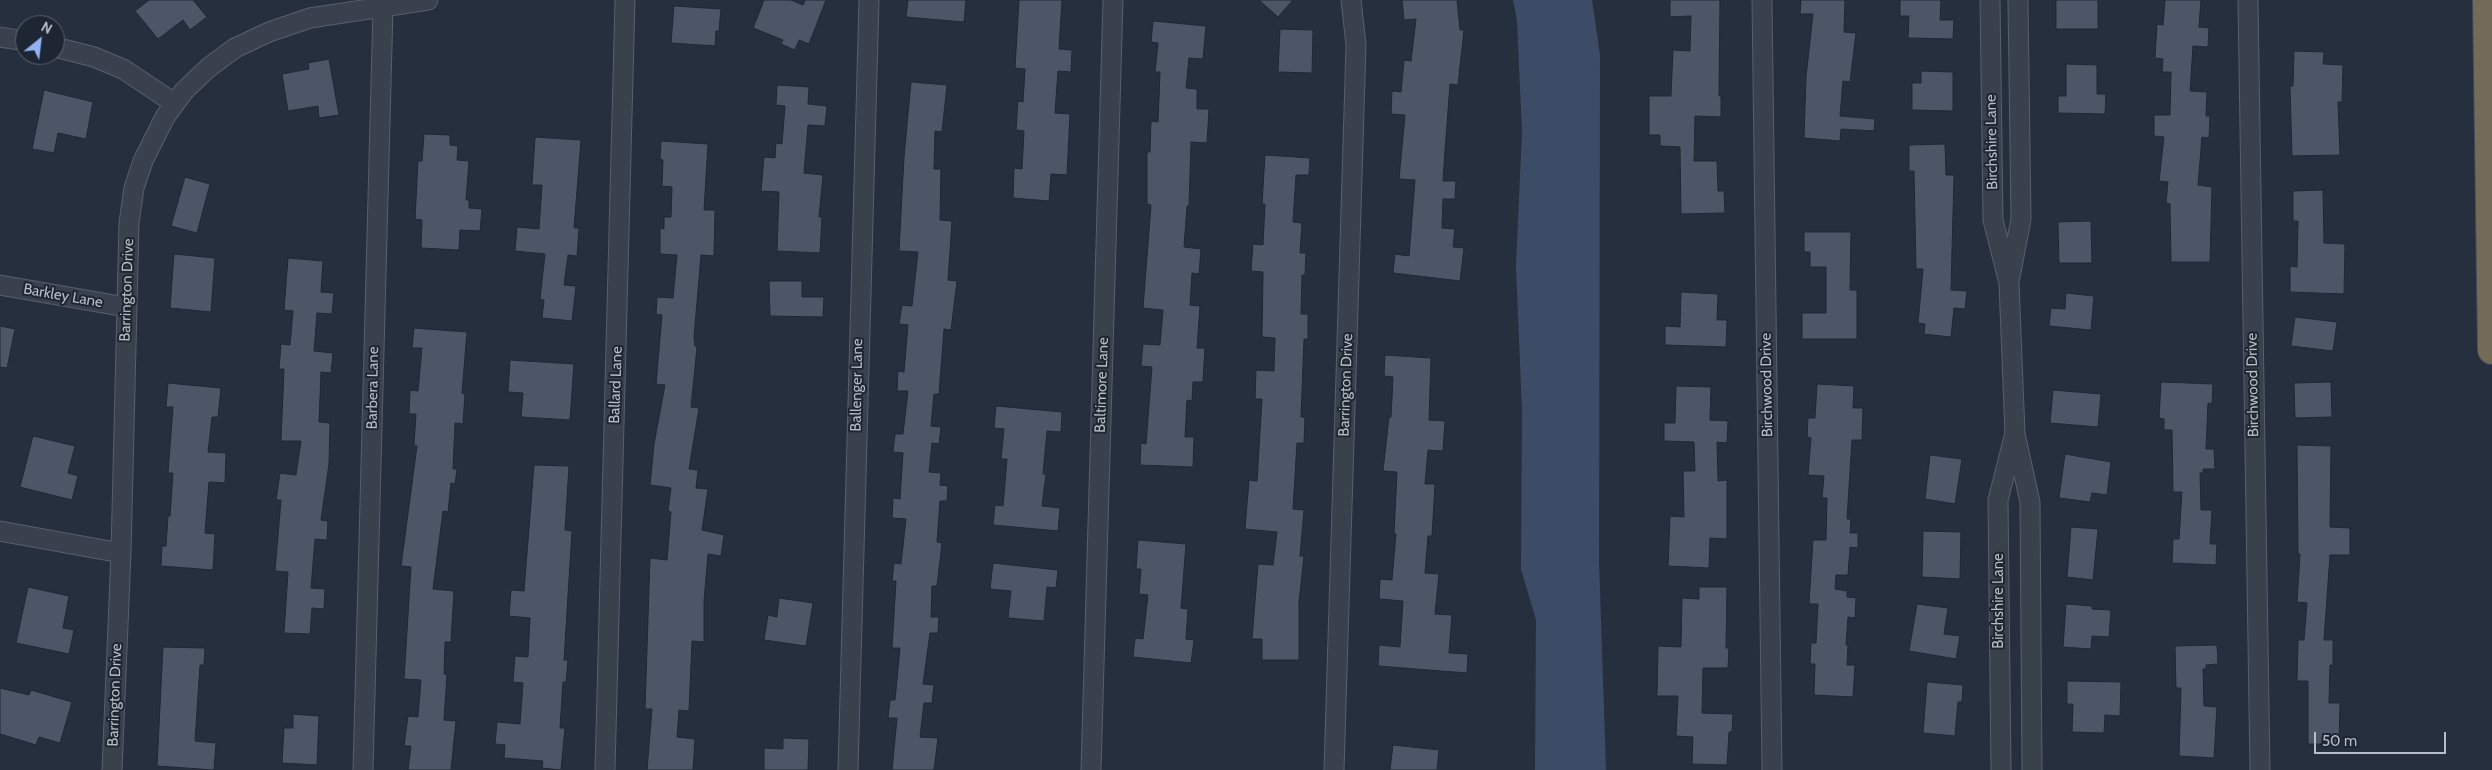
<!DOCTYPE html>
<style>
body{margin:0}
#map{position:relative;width:2492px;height:770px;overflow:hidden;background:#262f3e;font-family:Cabin,sans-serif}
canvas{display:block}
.north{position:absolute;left:15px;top:15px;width:50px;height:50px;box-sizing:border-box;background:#1f2633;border:1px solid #5b626f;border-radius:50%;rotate:29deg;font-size:14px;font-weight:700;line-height:20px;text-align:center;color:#b6bdc9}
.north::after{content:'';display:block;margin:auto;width:18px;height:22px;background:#92b3f3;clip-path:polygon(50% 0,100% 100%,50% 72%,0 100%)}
.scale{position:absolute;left:2314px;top:732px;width:132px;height:22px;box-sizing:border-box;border:2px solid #b6bdc9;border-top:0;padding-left:6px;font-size:15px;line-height:18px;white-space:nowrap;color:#b6bdc9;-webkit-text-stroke:4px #1f2633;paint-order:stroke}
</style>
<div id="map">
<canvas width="2492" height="770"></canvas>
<div class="north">N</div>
<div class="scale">50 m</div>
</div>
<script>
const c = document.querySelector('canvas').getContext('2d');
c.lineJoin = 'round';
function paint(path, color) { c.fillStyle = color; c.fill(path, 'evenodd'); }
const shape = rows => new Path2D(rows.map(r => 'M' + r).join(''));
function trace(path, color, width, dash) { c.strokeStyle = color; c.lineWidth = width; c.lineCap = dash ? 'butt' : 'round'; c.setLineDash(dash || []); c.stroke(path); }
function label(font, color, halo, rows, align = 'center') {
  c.font = font + ' Cabin,sans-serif'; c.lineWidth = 4; c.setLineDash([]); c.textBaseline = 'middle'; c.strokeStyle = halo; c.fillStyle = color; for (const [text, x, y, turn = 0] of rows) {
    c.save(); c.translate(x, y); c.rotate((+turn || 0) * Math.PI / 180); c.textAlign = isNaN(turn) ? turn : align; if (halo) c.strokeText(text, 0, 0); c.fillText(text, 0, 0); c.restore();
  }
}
paint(shape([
 [1513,0,1592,0,1600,55,1599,561,1606,770,1535,770,1536,620,1521,569,1522,411,1516,266,1522,132,1517,21]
]), '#3d4c66');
const building = shape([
 [149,0,193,0,207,17,190,30,183,20,158,39,135,11,149,0],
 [764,0,791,0,803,5,805,0,826,0,809,44,799,40,795,50,781,44,783,40,753,28,764,0],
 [908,0,966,0,964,22,906,17,908,0],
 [1019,0,1062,0,1059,49,1072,50,1071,72,1058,71,1055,113,1070,114,1067,175,1051,174,1049,201,1013,198,1014,168,1022,169,1024,131,1016,130,1018,101,1023,102,1025,69,1015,68,1019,0],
 [1259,0,1293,0,1278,17,1259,0],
 [1402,0,1457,0,1460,30,1464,30,1458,85,1450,84,1445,151,1443,181,1456,181,1455,199,1443,199,1442,228,1455,229,1453,247,1464,248,1460,281,1393,273,1395,254,1409,256,1415,180,1399,179,1405,115,1391,114,1392,91,1401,92,1404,60,1411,61,1416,19,1404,20,1402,0],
 [1670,0,1720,0,1719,96,1721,96,1721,117,1695,116,1694,161,1717,161,1718,191,1724,191,1725,213,1681,214,1680,147,1660,146,1660,135,1649,135,1649,96,1671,96,1673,50,1690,51,1691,16,1670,17,1670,0],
 [1801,0,1845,0,1844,32,1856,33,1850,82,1843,81,1840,116,1875,119,1874,131,1841,129,1840,141,1804,138,1806,77,1813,14,1800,14,1801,0],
 [1900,0,1941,0,1940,20,1954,20,1953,39,1908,38,1909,16,1900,16,1900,0],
 [2056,0,2098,0,2098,29,2056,29,2056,0],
 [2165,0,2201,0,2199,27,2209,28,2208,47,2193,46,2190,91,2207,92,2206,116,2210,116,2209,138,2202,137,2198,185,2212,187,2210,262,2171,262,2170,204,2166,203,2168,182,2159,181,2164,137,2154,136,2154,115,2170,115,2171,72,2162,72,2163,59,2155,58,2157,24,2163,25,2165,0],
 [674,6,721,9,719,31,716,31,715,46,671,43,674,6],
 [1153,21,1206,26,1203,59,1189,58,1186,88,1197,89,1197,109,1209,109,1207,143,1191,142,1189,206,1187,206,1184,247,1201,249,1199,274,1192,273,1190,305,1200,306,1197,348,1205,348,1203,382,1193,382,1192,401,1187,400,1185,437,1194,437,1193,467,1140,465,1141,443,1146,444,1152,367,1141,366,1143,344,1160,345,1163,310,1143,308,1151,205,1147,204,1147,152,1150,152,1151,121,1158,122,1160,72,1155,72,1158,43,1151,42,1153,21],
 [1280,29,1313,30,1312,73,1278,72,1280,29],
 [2294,51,2324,52,2323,64,2343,65,2342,102,2338,102,2340,155,2292,156,2290,86,2293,86,2294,51],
 [329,59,339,115,319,118,318,106,288,111,282,74,309,69,308,63,329,59],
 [2066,64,2097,65,2097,94,2106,94,2105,114,2058,113,2058,96,2066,96,2066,64],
 [1921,71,1953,72,1953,111,1912,110,1912,83,1921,83,1921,71],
 [911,82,947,85,942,132,935,131,934,169,941,169,940,220,952,221,948,280,957,281,951,330,944,329,939,394,934,394,931,426,941,427,939,444,932,443,929,472,941,473,940,485,948,486,947,501,940,501,937,542,942,543,937,586,932,586,931,617,939,617,938,633,930,633,923,684,934,685,932,703,924,703,920,737,938,738,934,770,892,770,897,718,888,718,890,700,895,700,900,648,892,648,896,581,892,581,894,563,901,564,906,519,892,518,893,498,900,499,903,453,893,452,895,434,903,434,908,391,897,391,898,371,904,372,908,325,899,324,902,305,912,306,918,252,899,251,904,157,911,82],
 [777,85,809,87,808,104,827,106,825,126,808,125,804,173,823,175,819,217,822,217,820,253,777,251,779,192,761,191,764,157,775,158,776,143,782,144,785,106,776,105,777,85],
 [44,90,93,102,86,139,58,133,54,153,32,149,44,90],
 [424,134,450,135,450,145,458,146,457,160,469,161,466,200,469,200,469,208,482,209,480,231,460,230,459,250,421,248,422,220,415,219,418,161,422,161,424,134],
 [535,137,581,140,574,228,579,228,577,256,568,255,564,285,576,286,572,321,542,318,544,300,540,299,545,254,515,251,517,227,539,229,542,185,532,185,535,137],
 [661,141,708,144,704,210,715,210,714,256,701,255,694,337,695,346,697,347,691,407,699,408,689,469,698,470,696,488,708,489,702,530,724,535,721,556,708,554,704,601,704,642,692,641,689,711,679,710,677,737,695,739,693,770,647,770,652,709,645,709,650,558,667,560,671,512,668,511,671,488,650,485,654,444,665,385,656,384,662,315,656,314,657,297,673,298,677,255,660,254,660,228,664,229,664,217,671,217,672,187,662,186,663,160,660,159,661,141],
 [1945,144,1946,175,1954,175,1951,290,1967,291,1965,309,1954,308,1951,337,1924,334,1925,324,1918,323,1923,269,1916,269,1914,171,1909,171,1909,145,1945,144],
 [1265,155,1310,158,1309,175,1296,175,1293,222,1302,223,1300,253,1306,253,1305,275,1302,275,1301,314,1308,314,1308,339,1304,339,1301,417,1305,417,1304,443,1297,443,1293,509,1304,510,1300,556,1304,556,1299,602,1299,660,1262,660,1262,639,1252,639,1258,564,1273,565,1277,532,1245,529,1249,480,1257,481,1262,399,1255,399,1256,370,1274,371,1275,338,1262,337,1263,272,1251,271,1253,244,1263,245,1265,204,1262,204,1265,155],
 [185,177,210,184,197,233,171,226,185,177],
 [2323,190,2324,243,2345,244,2344,294,2290,292,2290,266,2297,267,2298,221,2293,221,2293,191,2323,190],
 [2091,221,2092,263,2059,263,2058,222,2091,221],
 [1804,232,1851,232,1850,290,1857,290,1857,339,1802,339,1802,313,1826,313,1826,267,1810,267,1810,252,1804,252,1804,232],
 [174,254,215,258,211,312,170,308,174,254],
 [288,258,323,261,321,292,334,293,332,314,317,313,314,351,333,353,331,373,321,372,319,422,330,423,329,464,321,520,328,521,327,540,315,539,311,588,325,589,324,609,312,608,310,634,284,633,288,572,275,571,281,500,276,500,280,473,296,475,301,441,281,441,284,369,279,369,281,344,290,345,293,311,284,310,288,258],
 [769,281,802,281,802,297,824,297,823,317,770,316,769,281],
 [1681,292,1718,294,1717,320,1727,320,1726,347,1665,345,1665,326,1680,327,1681,292],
 [2066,293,2094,296,2091,330,2049,326,2051,308,2065,309,2066,293],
 [2295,317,2337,322,2333,351,2291,346,2295,317],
 [0,326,15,329,7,368,0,367,0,326],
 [414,328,467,332,462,393,465,394,463,424,455,423,453,469,457,469,455,484,451,483,448,512,443,511,433,589,454,591,451,642,445,642,444,674,447,675,444,720,456,721,451,770,408,770,411,746,404,746,408,716,418,717,421,680,404,679,411,567,401,566,417,446,414,445,416,414,409,414,410,390,418,391,422,348,412,348,414,328],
 [1385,355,1431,358,1429,420,1445,421,1443,451,1428,450,1425,484,1435,484,1432,536,1428,536,1425,573,1439,574,1435,614,1452,615,1449,653,1468,654,1467,673,1378,666,1379,645,1400,647,1403,601,1379,599,1380,579,1392,580,1396,534,1394,534,1397,472,1383,471,1389,417,1391,417,1393,377,1384,376,1385,355],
 [510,360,574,364,570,420,521,417,523,393,508,392,510,360],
 [2161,382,2213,384,2212,404,2208,403,2206,449,2214,449,2215,469,2203,469,2203,473,2200,473,2201,510,2212,510,2210,544,2217,544,2216,565,2172,563,2173,539,2179,539,2182,492,2173,492,2172,430,2164,430,2164,419,2159,418,2161,382],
 [2331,382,2332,417,2295,418,2294,383,2331,382],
 [168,383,221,388,218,417,212,417,208,452,226,453,225,483,209,482,205,533,215,534,213,570,161,566,162,546,166,546,168,516,170,516,173,473,168,473,173,407,166,407,168,383],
 [1817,384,1854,386,1853,408,1863,408,1862,440,1852,440,1847,519,1851,519,1850,533,1858,533,1858,548,1850,547,1848,575,1836,575,1835,589,1847,591,1847,597,1856,598,1855,618,1848,617,1846,645,1848,645,1847,665,1855,665,1853,697,1814,695,1815,664,1810,664,1811,643,1816,643,1818,604,1809,604,1813,540,1826,540,1827,498,1822,498,1824,476,1808,475,1811,438,1807,437,1808,418,1815,418,1817,384],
 [1676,386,1711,387,1710,420,1728,421,1727,443,1717,442,1718,481,1727,480,1727,539,1710,538,1709,568,1668,566,1670,516,1684,517,1683,471,1695,471,1694,442,1664,441,1664,423,1675,423,1676,386],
 [2053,390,2101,394,2098,427,2050,423,2053,390],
 [996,406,1062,412,1061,432,1047,431,1043,474,1046,474,1042,506,1060,508,1058,531,993,525,995,505,1003,506,1007,459,1001,459,1004,429,994,428,996,406],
 [33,436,75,446,68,473,78,476,72,500,20,487,33,436],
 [2297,445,2331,446,2330,527,2350,528,2350,555,2330,555,2324,640,2333,640,2333,665,2330,665,2329,703,2340,703,2339,744,2308,744,2308,681,2297,681,2298,640,2304,640,2307,603,2297,602,2300,554,2298,554,2297,445],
 [2065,454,2111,462,2107,495,2092,493,2090,502,2059,498,2065,454],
 [1930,455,1962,459,1955,504,1925,499,1930,455],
 [534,465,569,466,565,530,572,531,564,660,568,660,566,682,563,682,560,728,565,728,561,770,542,768,543,761,504,758,505,745,495,744,497,722,520,724,523,683,513,682,515,656,528,657,530,618,509,616,511,590,524,591,534,465],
 [2071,527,2098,529,2093,580,2067,577,2071,527],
 [1923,531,1961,532,1960,579,1922,577,1923,531],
 [1138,540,1186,544,1181,608,1188,609,1186,639,1194,640,1191,663,1133,657,1135,638,1143,639,1148,595,1139,594,1141,569,1136,569,1138,540],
 [993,563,1058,570,1056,588,1047,587,1044,621,1008,618,1011,591,990,589,993,563],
 [28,587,69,596,63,628,74,630,69,654,16,643,28,587],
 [1699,587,1727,587,1726,648,1729,648,1728,668,1703,668,1702,713,1733,714,1732,732,1729,732,1727,765,1692,764,1693,737,1676,736,1678,696,1657,696,1658,646,1681,647,1682,598,1699,599,1699,587],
 [779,598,813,603,806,646,764,640,768,615,777,617,779,598],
 [1917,604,1948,608,1944,634,1960,636,1956,659,1909,651,1917,604],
 [2066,604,2092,606,2092,609,2111,610,2109,637,2092,636,2091,649,2063,647,2066,604],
 [2217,645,2218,664,2206,665,2206,669,2203,669,2204,706,2217,707,2214,758,2179,756,2181,688,2176,688,2175,646,2217,645],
 [163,647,205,648,204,665,200,665,195,741,216,743,214,770,157,766,163,647],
 [2067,681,2121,682,2120,716,2105,715,2104,733,2072,732,2073,704,2067,704,2067,681],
 [1927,682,1963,685,1962,702,1958,702,1955,736,1923,733,1927,682],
 [0,688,29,695,31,690,72,702,60,743,39,737,36,745,0,734,0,688],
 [293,714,319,716,317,765,282,763,284,728,293,728,293,714],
 [783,738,809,739,808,770,764,770,764,748,783,749,783,738],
 [1393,745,1439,750,1437,770,1390,770,1393,745]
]);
paint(building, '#4c5667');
trace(building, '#212835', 1);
const street = shape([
 [1762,0,1772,770],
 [1990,0,1993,220,2009,283,2015,434,2030,502,2032,770],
 [2248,0,2260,770],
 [0,37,25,41],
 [55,47,94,57,123,69,174,103],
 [2010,277,2021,219,2018,0],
 [0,285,126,307],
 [0,531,121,553],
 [112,770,121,553,129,223,134,188,143,161,165,117,184,91,208,68,235,48,269,32,310,18,428,0],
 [363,770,383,7],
 [605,770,625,0],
 [848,770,869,0],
 [1091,770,1113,0],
 [1334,770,1356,45,1351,0],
 [2001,770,1998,500,2014,437]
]);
const highway = shape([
 [2487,0,2492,350]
]);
trace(street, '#585f6c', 21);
trace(highway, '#454c59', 30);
trace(street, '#3a414e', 19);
trace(highway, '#746a58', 28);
label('15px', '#b6bdc9', '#1f2633', [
 ["Birchshire Lane",1992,142,-91],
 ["Barrington Drive",127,290,-88],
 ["Barkley Lane",63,296,10],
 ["Ballard Lane",616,385,-88],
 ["Ballenger Lane",857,385,-89],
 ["Baltimore Lane",1102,385,-88],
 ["Barrington Drive",1346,385,-88],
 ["Birchwood Drive",1767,385,-91],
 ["Birchwood Drive",2253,385,-91],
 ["Barbera Lane",373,388,-89],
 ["Birchshire Lane",1999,601,-90],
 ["Barrington Drive",115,695,-88]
]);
</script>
